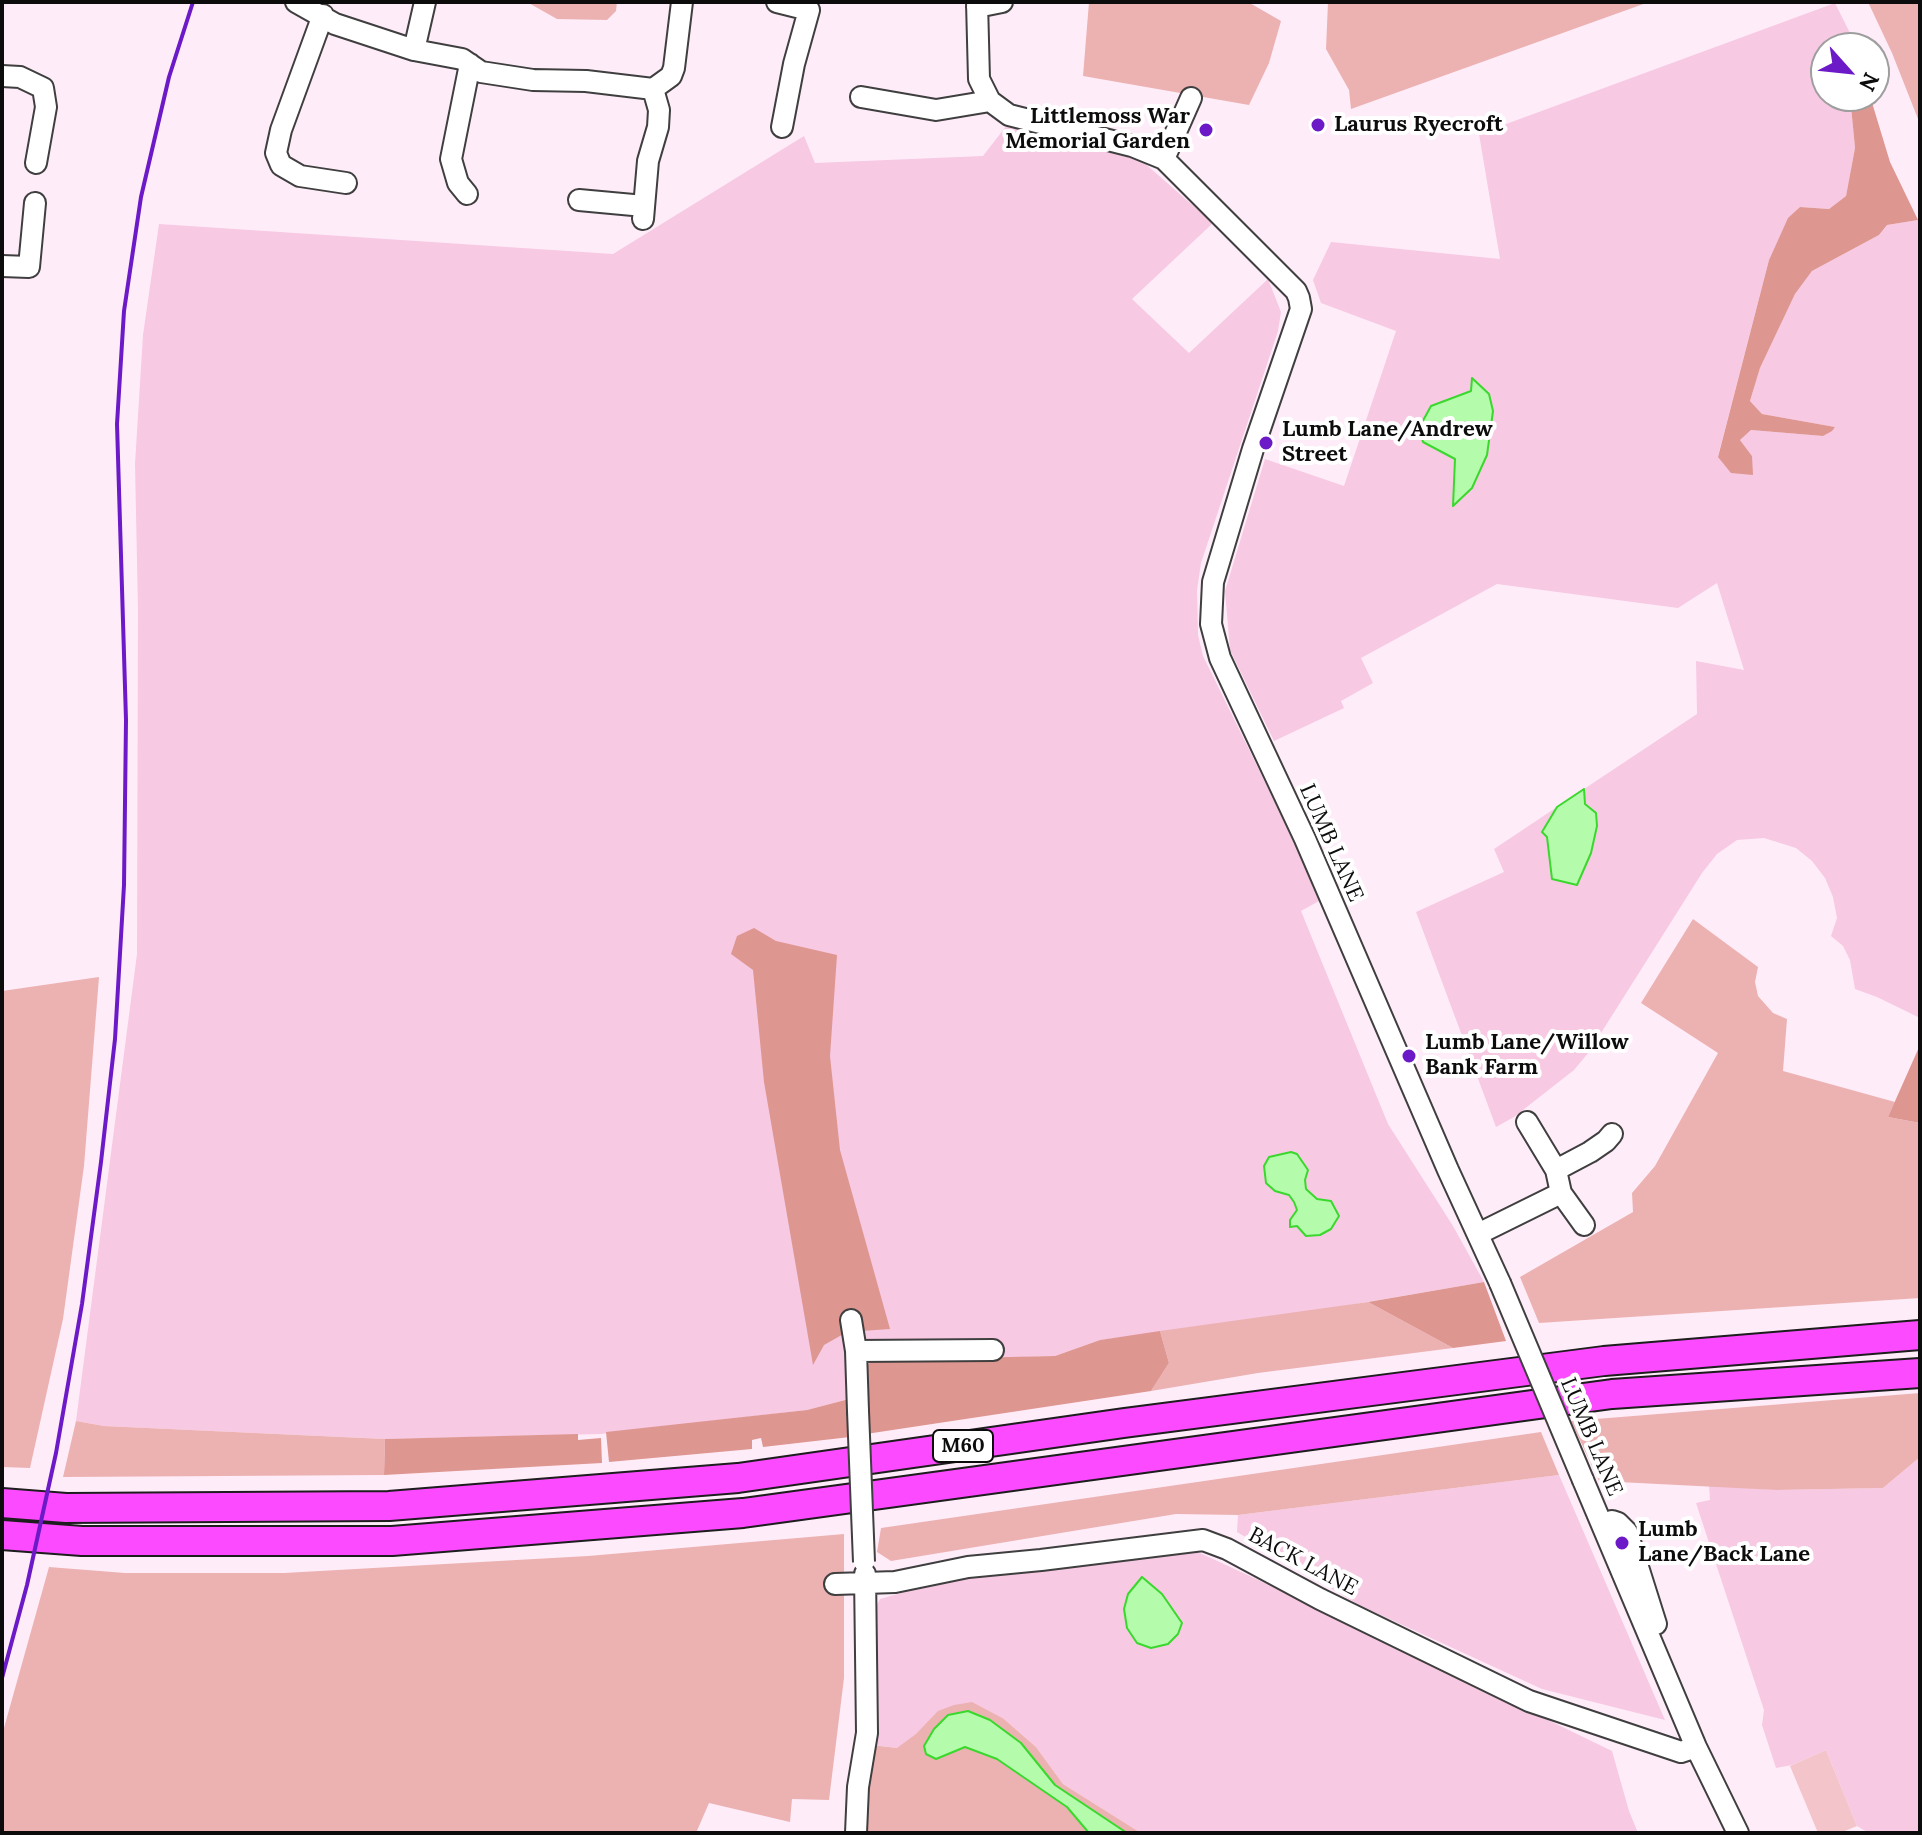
<!DOCTYPE html>
<style>
body{margin:0}
#map{position:relative;width:1922px;height:1835px;overflow:hidden;background:#ffecf9;font-family:Lora,serif}
canvas{display:block}
.frame{position:absolute;inset:0;border:4px solid #0c0c0c;pointer-events:none}
.north{position:absolute;left:1810px;top:32px;width:80px;height:80px;box-sizing:border-box;background:#fff;border:2px solid #9e9e9e;border-radius:50%;rotate:117deg;font-size:22px;font-weight:700;line-height:32px;text-align:center;color:#0c0c0c}
.north::after{content:'';display:block;margin:auto;width:28px;height:36px;background:#6c1ac7;clip-path:polygon(50% 0,100% 100%,50% 72%,0 100%)}
</style>
<div id="map">
<canvas width="1922" height="1835"></canvas>
<div class="frame"></div>
<div class="north">N</div>
</div>
<script>
const c = document.querySelector('canvas').getContext('2d');
c.lineJoin = 'round';
function paint(path, color) { c.fillStyle = color; c.fill(path, 'evenodd'); }
const shape = rows => new Path2D(rows.map(r => 'M' + r).join(''));
function trace(path, color, width, dash) { c.strokeStyle = color; c.lineWidth = width; c.lineCap = dash ? 'butt' : 'round'; c.setLineDash(dash || []); c.stroke(path); }
function label(font, color, halo, rows, align = 'center') {
  c.font = font + ' Lora,serif'; c.lineWidth = 8; c.setLineDash([]); c.textBaseline = 'middle'; c.strokeStyle = halo; c.fillStyle = color; for (const [text, x, y, turn = 0] of rows) {
    c.save(); c.translate(x, y); c.rotate((+turn || 0) * Math.PI / 180); c.textAlign = isNaN(turn) ? turn : align; if (halo) c.strokeText(text, 0, 0); c.fillText(text, 0, 0); c.restore();
  }
}
paint(shape([
 [1835,3,1852,37,1850,48,1826,48,1826,96,1850,96,1855,148,1846,196,1829,209,1800,207,1788,219,1769,260,1718,456,1752,475,1752,456,1740,440,1751,430,1823,436,1835,427,1762,414,1750,401,1760,368,1795,294,1812,271,1879,235,1887,225,1918,220,1920,224,1920,1018,1877,997,1855,989,1850,960,1843,946,1831,936,1837,918,1833,897,1825,878,1812,861,1796,848,1764,838,1737,840,1717,854,1702,873,1589,1052,1574,1070,1514,1117,1496,1127,1416,912,1504,872,1494,849,1557,807,1542,831,1547,837,1552,878,1577,884,1591,853,1597,826,1585,804,1584,789,1697,714,1696,661,1744,670,1717,583,1678,608,1497,584,1361,658,1373,683,1341,701,1344,708,1274,741,1230,650,1225,591,1265,459,1344,486,1396,331,1321,303,1313,280,1331,242,1500,259,1479,134],
 [1007,125,1142,161,1213,223,1132,299,1189,353,1268,279,1281,312,1278,331,1201,563,1197,590,1198,635,1203,656,1296,845,1319,901,1301,911,1388,1124,1453,1226,1484,1282,1291,1315,1100,1340,1055,1356,966,1359,849,1399,807,1410,601,1434,385,1439,104,1426,76,1421,137,954,138,610,135,464,143,335,159,224,613,254,804,136,815,163,983,156],
 [1920,1457,1920,1833,1869,1833,1857,1826,1826,1750,1792,1765,1776,1768,1762,1725,1764,1710,1696,1503,1710,1500,1709,1485,1776,1490,1883,1488],
 [1559,1475,1665,1720,1542,1689,1359,1605,1237,1532,1238,1515],
 [1187,1547,1280,1590,1612,1751,1629,1811,1638,1833,1141,1833,1063,1784,1036,1747,1004,1719,920,1737,897,1748,871,1745,869,1620,880,1599,950,1579]
]), '#f7c9e3');
paint(shape([
 [527,2,617,2,616,11,607,20,557,19],
 [1089,2,1248,2,1281,21,1269,63,1249,105,1083,76],
 [1328,2,1649,2,1351,109,1349,90,1326,49],
 [1868,2,1920,2,1920,124,1892,53],
 [1693,919,1758,967,1755,982,1758,996,1773,1013,1787,1019,1783,1071,1895,1102,1888,1117,1920,1123,1920,1298,1539,1323,1520,1277,1633,1212,1632,1193,1655,1166,1718,1053,1641,1003],
 [99,977,84,1166,63,1319,30,1468,2,1467,2,991],
 [1368,1302,1453,1348,1258,1373,1151,1391,1169,1363,1160,1331],
 [1920,1393,1920,1457,1883,1488,1776,1490,1599,1481,1571,1421],
 [76,1421,104,1426,385,1439,384,1475,63,1477],
 [1541,1432,1559,1475,1238,1515,1176,1514,891,1561,877,1552,881,1528],
 [844,1534,844,1678,829,1800,792,1799,790,1822,709,1803,696,1833,2,1833,2,1735,49,1567,125,1573,284,1573,588,1556],
 [972,1702,1004,1719,1036,1747,1063,1784,1141,1833,1127,1833,1055,1785,1021,1743,990,1720,936,1759,965,1747,997,1759,1067,1807,1089,1833,867,1833,871,1745,897,1748,916,1734,938,1711,954,1705]
]), '#ecb2b2');
paint(shape([
 [1850,96,1870,96,1890,162,1918,220,1887,225,1879,235,1812,271,1795,294,1760,368,1750,401,1762,414,1835,427,1832,431,1823,436,1751,430,1740,440,1752,456,1753,475,1731,473,1718,457,1769,260,1788,218,1800,207,1829,209,1846,196,1855,148],
 [754,928,776,941,837,955,830,1056,840,1150,890,1329,847,1332,824,1345,813,1365,764,1082,753,970,731,954,737,936],
 [1920,1045,1920,1123,1888,1117],
 [1484,1282,1506,1341,1453,1348,1368,1302],
 [1160,1331,1169,1363,1151,1391,866,1434,864,1368,873,1360,1055,1356,1100,1340],
 [849,1399,850,1437,763,1447,761,1438,752,1440,752,1449,609,1462,606,1432,807,1410],
 [578,1434,578,1440,601,1438,602,1463,384,1475,385,1439]
]), '#de9690');
paint(shape([
 [1826,1750,1857,1826,1840,1833,1818,1833,1790,1766]
]), '#f3c5cb');
const water = shape([
 [1472,378,1489,394,1493,411,1487,455,1472,488,1453,506,1455,459,1423,442,1419,428,1431,406,1471,391,1472,378],
 [1584,789,1585,804,1596,813,1597,826,1591,853,1577,885,1552,879,1547,837,1542,832,1557,807,1584,789],
 [1291,1152,1297,1154,1308,1170,1305,1180,1306,1189,1317,1199,1331,1201,1339,1216,1331,1229,1320,1235,1306,1236,1297,1226,1290,1227,1290,1220,1297,1210,1294,1202,1289,1195,1275,1191,1266,1183,1264,1166,1269,1157,1291,1152],
 [1142,1577,1162,1594,1182,1623,1178,1634,1168,1644,1151,1648,1137,1643,1127,1628,1124,1609,1128,1594,1142,1577],
 [968,1711,990,1720,1021,1743,1055,1785,1127,1833,1089,1833,1067,1807,997,1759,965,1747,936,1759,926,1754,924,1746,934,1729,948,1715,968,1711]
]);
paint(water, '#b4fbac');
trace(water, '#3ad82d', 2);
const minor = shape([
 [296,2,335,24,414,50,462,59,481,72,533,80,586,81,653,89,671,76,674,68,682,2],
 [777,2,809,10,794,64,782,127],
 [977,2,979,79,990,101,1009,115,1132,146,1164,159,1296,291,1299,298,1301,309,1253,449,1213,582,1211,624,1220,658,1305,839,1448,1170,1500,1283],
 [977,7,1002,2],
 [323,15,281,130,276,153,281,165,300,176,346,183],
 [414,50,425,2],
 [2,76,20,77,43,88,46,107,36,163],
 [861,97,936,110,990,101],
 [1164,159,1191,98],
 [467,194,458,183,451,159,470,64],
 [579,200,644,206],
 [643,219,648,161,658,127,659,110,653,89],
 [2,266,29,267,35,203],
 [1527,1122,1556,1170],
 [1561,1193,1556,1170,1590,1152,1606,1141,1612,1134],
 [1478,1234,1561,1193,1584,1225],
 [851,1320,856,1351,858,1411],
 [856,1351,993,1350],
 [1583,1480,1696,1747,1738,1833],
 [1603,1525,1612,1521,1618,1523,1627,1532,1656,1624],
 [835,1584,895,1582,968,1567,1041,1560,1203,1540,1227,1549,1320,1599,1529,1701,1681,1752,1696,1747],
 [856,1833,858,1787,867,1733,865,1574]
]);
const highway = shape([
 [2,1503,66,1508,389,1506,738,1478,1124,1423,1604,1361,1920,1335],
 [2,1535,82,1541,392,1541,743,1513,1612,1394,1920,1373]
]);
trace(minor, '#3f3f3f', 24);
trace(highway, '#1d1d1d', 32);
trace(minor, '#fff', 20);
trace(highway, '#fb4aff', 28);
trace(shape([
 [2,1678,27,1585,56,1453,82,1304,101,1162,115,1039,124,885,126,720,117,424,124,311,141,197,169,77,193,2]
]), '#6c1ac7', 4);
const minorBridge = shape([
 [1500,1283,1583,1480],
 [858,1411,864,1562]
]);
trace(minorBridge, '#3f3f3f', 24, []);
trace(minorBridge, '#fff', 20);
for (const [x, y, r, color] of [
 [1318,125,8,"#6c1ac7"],
 [1206,130,8,"#6c1ac7"],
 [1266,443,8,"#6c1ac7"],
 [1409,1056,8,"#6c1ac7"],
 [1622,1543,8,"#6c1ac7"]
]) { const dot = new Path2D(); dot.arc(x, y, r, 0, 2 * Math.PI); c.fillStyle = color; c.fill(dot); trace(dot, '#fff', 3); }
for (const [x, y, w] of [
 [963,1446,60]
]) { const box = new Path2D(); box.roundRect(x - w / 2, y - 16, w, 32, 6); c.fillStyle = '#fff'; c.fill(box); trace(box, '#0c0c0c', 2); }
label('bold 20px', '#0c0c0c', null, [
 ["M60",963,1446]
]);
label('bold 22px', '#0c0c0c', '#fff', [
 ["Littlemoss War",1190,117,"right"],
 ["Memorial Garden",1190,142,"right"],
 ["Laurus Ryecroft",1334,125],
 ["Lumb Lane/Andrew",1282,430],
 ["Street",1282,455],
 ["Lumb Lane/Willow",1425,1043],
 ["Bank Farm",1425,1068],
 ["Lumb",1638,1530],
 ["Lane/Back Lane",1638,1555]
], 'left');
label('22px', '#0c0c0c', '#fff', [
 ["LUMB LANE",1331,843,66],
 ["LUMB LANE",1591,1437,67],
 ["BACK LANE",1303,1562,28]
]);
</script>
